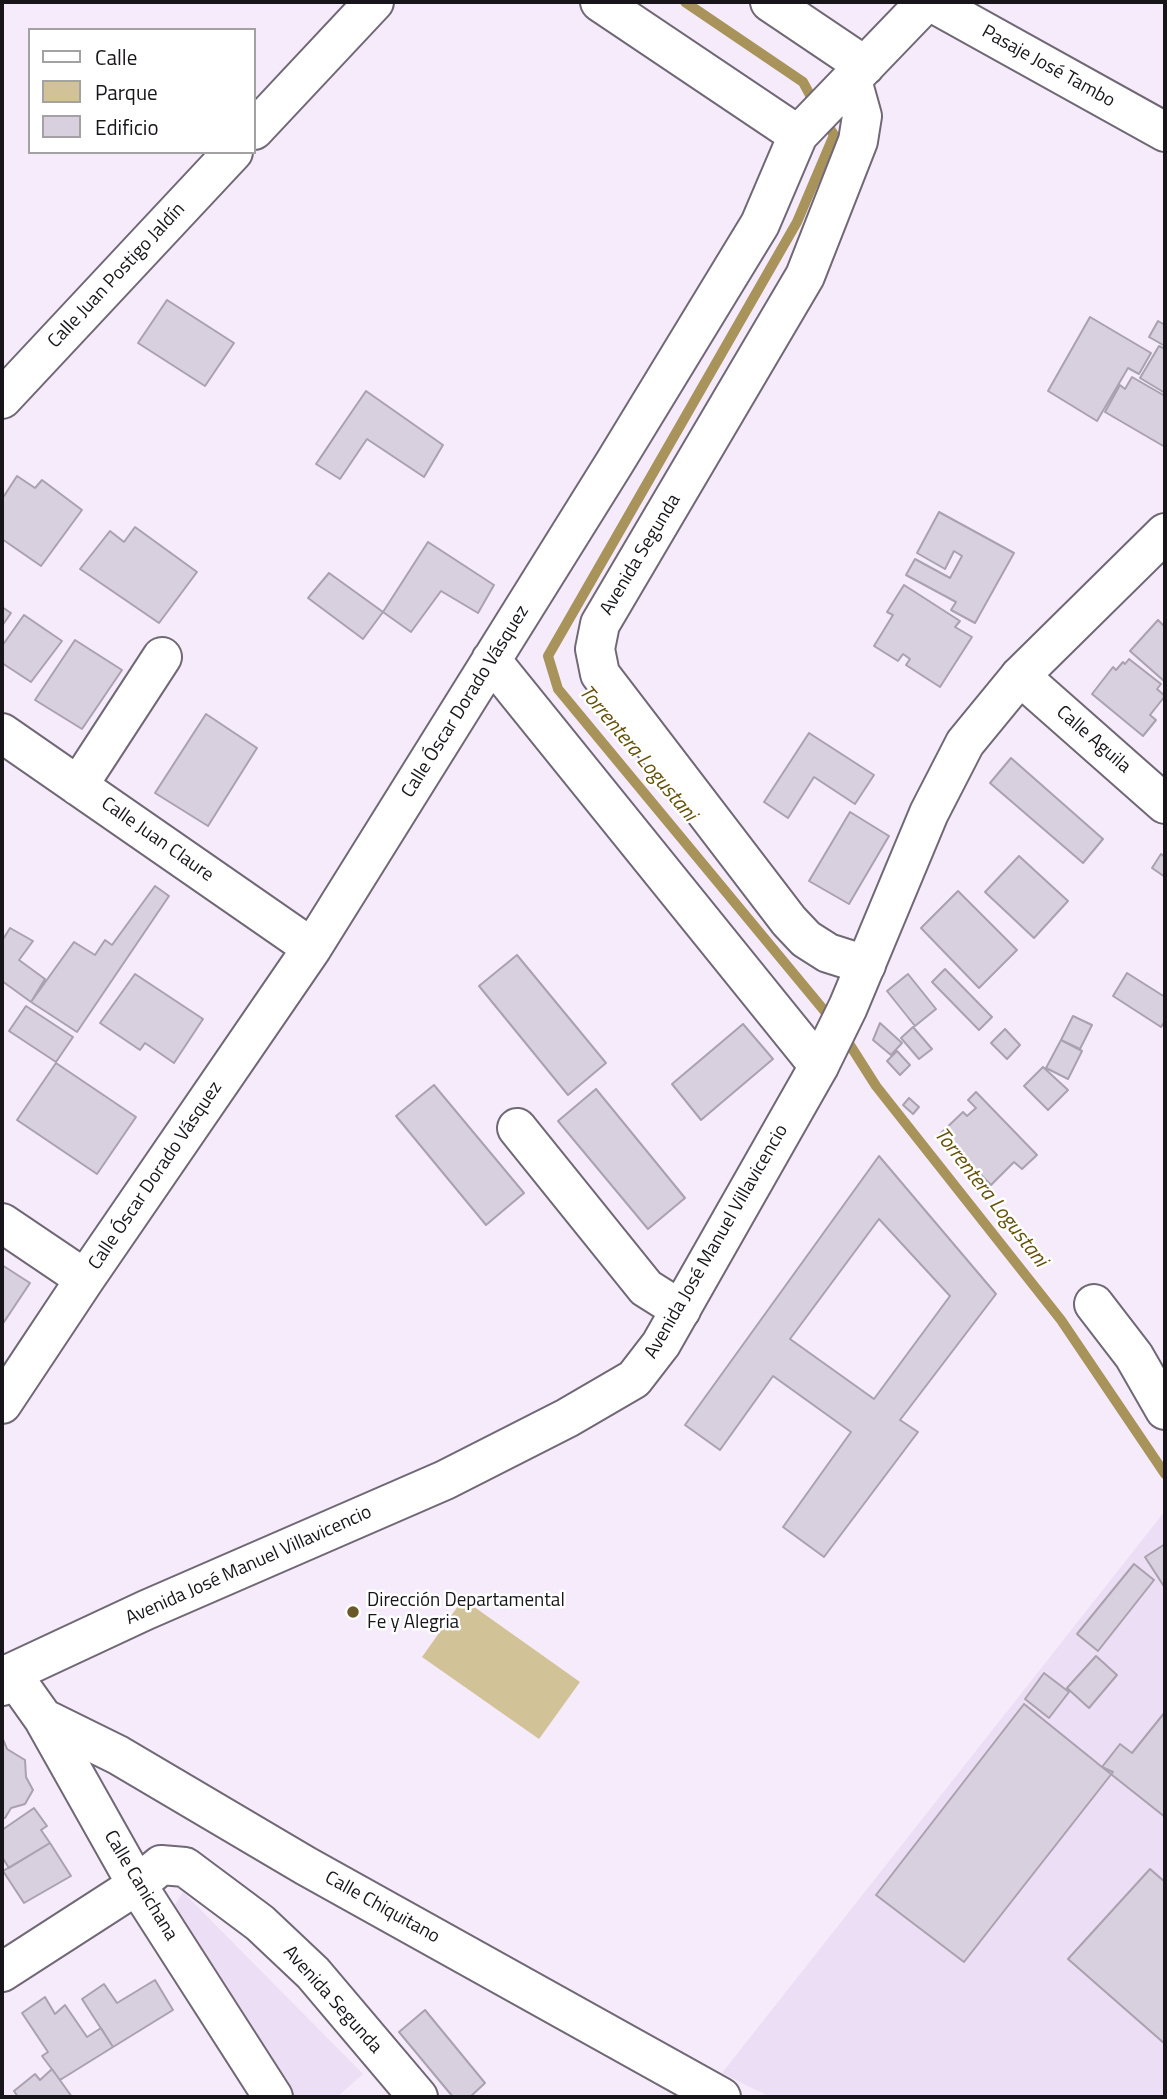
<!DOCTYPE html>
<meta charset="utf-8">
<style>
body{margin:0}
#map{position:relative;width:1167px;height:2099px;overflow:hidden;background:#f5ebfb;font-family:"Titillium Web",sans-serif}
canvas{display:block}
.frame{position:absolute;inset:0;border:4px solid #18151a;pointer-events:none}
.legend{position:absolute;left:28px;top:28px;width:228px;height:126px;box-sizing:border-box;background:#fff;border:2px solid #a3a1a3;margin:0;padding:9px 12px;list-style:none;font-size:21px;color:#18151a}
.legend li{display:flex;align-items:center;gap:14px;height:35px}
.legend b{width:35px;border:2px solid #a3a1a3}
</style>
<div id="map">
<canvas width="1167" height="2099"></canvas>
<div class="frame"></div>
<ul class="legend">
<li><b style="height:9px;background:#fff"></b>Calle</li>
<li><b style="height:19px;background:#d2c298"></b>Parque</li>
<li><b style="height:19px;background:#d9d0df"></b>Edificio</li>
</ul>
</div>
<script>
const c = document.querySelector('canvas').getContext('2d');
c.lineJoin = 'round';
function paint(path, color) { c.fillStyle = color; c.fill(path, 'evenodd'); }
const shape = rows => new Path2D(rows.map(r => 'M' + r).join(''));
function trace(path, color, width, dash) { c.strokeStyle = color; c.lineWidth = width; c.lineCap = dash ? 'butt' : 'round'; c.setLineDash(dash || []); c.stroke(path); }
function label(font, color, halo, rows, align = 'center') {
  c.font = font + ' "Titillium Web",sans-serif'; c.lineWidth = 5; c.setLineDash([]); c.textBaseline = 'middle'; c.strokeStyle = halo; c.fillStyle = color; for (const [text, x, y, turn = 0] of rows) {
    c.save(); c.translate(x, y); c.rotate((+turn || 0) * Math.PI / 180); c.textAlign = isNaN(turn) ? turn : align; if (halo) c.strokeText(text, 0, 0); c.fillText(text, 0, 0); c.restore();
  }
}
paint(shape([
 [1165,1511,1165,2097,770,2097,722,2073],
 [183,1892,363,2074,337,2097,293,2097,170,1913]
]), '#ecdef4');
paint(shape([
 [463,1599,580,1682,539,1739,422,1657]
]), '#d2c298');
trace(shape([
 [685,2,803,82,816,106],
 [824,119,834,135,797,222,548,656,558,689,832,1020],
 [843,1034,876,1086,1061,1320,1165,1474]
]), '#a8935b', 10);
const building = shape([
 [167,300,234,343,205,386,138,343,167,300],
 [1090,317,1151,353,1139,374,1128,368,1097,421,1048,391,1090,317],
 [1158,321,1165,325,1165,346,1149,337,1158,321],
 [1159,346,1165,349,1165,393,1140,378,1159,346],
 [1132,377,1165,396,1165,447,1105,412,1120,385,1125,389,1132,377],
 [366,391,443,445,424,477,367,439,340,479,316,464,366,391],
 [17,476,35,488,42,480,82,510,41,566,2,539,2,495,4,496,17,476],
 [939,512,1014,553,975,623,951,610,956,602,906,575,915,559,950,578,962,556,954,551,945,569,917,553,939,512],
 [135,527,197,572,159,623,80,569,110,531,124,542,135,527],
 [428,542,494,585,478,613,441,591,411,632,383,612,428,542],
 [329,573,383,612,363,639,308,598,329,573],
 [904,585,960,621,955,627,972,637,940,687,906,665,910,659,903,654,898,661,874,646,893,615,887,612,904,585],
 [2,607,11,613,2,626,2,607],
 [24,615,62,641,31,682,2,663,2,646,24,615],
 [1158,620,1165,627,1164,681,1130,651,1158,620],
 [75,640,122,670,82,729,35,700,75,640],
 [1129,659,1161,684,1157,689,1165,696,1150,715,1156,720,1143,736,1092,694,1113,667,1116,670,1123,662,1125,664,1129,659],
 [206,714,257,748,208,826,155,793,206,714],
 [809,733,874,775,855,804,814,777,788,818,764,802,809,733],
 [1011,758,1103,839,1083,863,990,783,1011,758],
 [850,812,889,836,849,904,809,881,850,812],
 [1161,854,1165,857,1165,877,1152,868,1161,854],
 [1019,856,1068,901,1034,938,985,892,1019,856],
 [155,886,169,896,77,1032,31,1002,74,942,95,955,105,940,112,945,155,886],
 [958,891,1017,950,979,988,921,928,958,891],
 [10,928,33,941,19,960,45,979,31,1002,2,981,2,941,10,928],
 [517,955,606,1063,568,1095,479,986,517,955],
 [945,969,992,1017,979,1030,932,982,945,969],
 [1127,973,1165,997,1165,1021,1161,1027,1113,996,1127,973],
 [135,974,203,1019,174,1063,145,1043,140,1050,100,1023,135,974],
 [908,974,936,1009,915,1026,887,991,908,974],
 [26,1006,73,1037,56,1062,9,1031,26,1006],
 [1073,1016,1092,1025,1080,1049,1061,1040,1073,1016],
 [880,1023,902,1043,891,1055,873,1040,880,1023],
 [743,1024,773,1059,701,1120,672,1084,743,1024],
 [913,1027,932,1049,919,1059,901,1038,913,1027],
 [1005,1029,1020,1045,1007,1059,991,1043,1005,1029],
 [1061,1040,1082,1051,1068,1079,1046,1068,1061,1040],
 [897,1051,910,1065,900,1075,887,1061,897,1051],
 [56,1063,136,1117,97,1174,17,1120,56,1063],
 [1043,1067,1068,1090,1048,1110,1024,1086,1043,1067],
 [434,1085,524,1193,486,1225,396,1116,434,1085],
 [596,1089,685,1198,648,1229,558,1121,596,1089],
 [976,1092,1037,1155,1022,1169,1014,1162,991,1185,940,1134,963,1112,967,1116,976,1108,968,1100,976,1092],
 [909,1098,919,1107,913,1114,903,1105,909,1098],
 [879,1156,996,1294,900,1420,918,1432,824,1557,783,1527,851,1432,773,1376,720,1450,685,1425,879,1156],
 [879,1219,950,1296,874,1399,790,1339,879,1219],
 [2,1265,30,1283,2,1325,2,1265],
 [1165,1544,1165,1588,1145,1557,1165,1544],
 [1134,1564,1154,1580,1098,1651,1077,1634,1134,1564],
 [1096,1656,1117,1675,1089,1708,1067,1688,1096,1656],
 [1044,1673,1069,1692,1049,1718,1025,1699,1044,1673],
 [1024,1704,1102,1767,1113,1772,964,1962,876,1895,1024,1704],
 [1165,1712,1165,1817,1102,1767,1120,1744,1132,1753,1165,1712],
 [2,1737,7,1749,25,1760,26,1777,33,1790,25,1804,11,1808,5,1818,2,1818,2,1737],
 [34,1808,47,1826,41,1830,50,1843,9,1868,2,1857,2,1830,34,1808],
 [50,1843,71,1876,24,1903,3,1871,50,1843],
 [1150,1869,1165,1882,1165,2044,1068,1959,1150,1869],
 [155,1980,173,2010,113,2047,82,1999,104,1984,117,2003,155,1980],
 [45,1997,55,2014,65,2005,87,2037,101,2028,113,2047,60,2080,42,2056,48,2052,22,2013,45,1997],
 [425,2010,485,2083,470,2097,453,2097,399,2032,425,2010],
 [52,2069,72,2097,18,2097,14,2091,35,2074,40,2080,52,2069]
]);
paint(building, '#d9d0df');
trace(building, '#aaa1af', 2);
const minor = shape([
 [600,2,798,135],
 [770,2,865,66],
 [931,2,1165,132],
 [852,80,862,116,858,141,805,276,600,624,595,649,600,674,789,921,806,939,828,953,866,965],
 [254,130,374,2],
 [2,399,233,152],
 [491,660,819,1066],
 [1020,676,1165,804],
 [2,733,312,948],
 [78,786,162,657],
 [517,1128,646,1288,681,1310],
 [2,1223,85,1279],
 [1094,1304,1134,1356,1165,1410],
 [2,1404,85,1279,312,948,615,462,760,224,798,135,926,2],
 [11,1673,43,1718,137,1885,273,2097],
 [43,1718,118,1755,306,1866,721,2097],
 [2,1972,137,1885,161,1865,185,1867,260,1923,313,1973,418,2097]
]);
const major = shape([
 [2,1686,11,1673,146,1610,445,1480,567,1418,634,1379,661,1344,819,1066,848,1007,929,813,965,743,1020,676,1165,533]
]);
trace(minor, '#706875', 42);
trace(major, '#706875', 42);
trace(minor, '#fff', 38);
trace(major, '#fff', 38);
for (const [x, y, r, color] of [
 [353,1612,7,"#6a5927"]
]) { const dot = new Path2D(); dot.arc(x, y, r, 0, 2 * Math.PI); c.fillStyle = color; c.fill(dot); trace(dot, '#fff', 2.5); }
label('19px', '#18151a', '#fff', [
 ["Pasaje José Tambo",1048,67,29],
 ["Calle Juan Postigo Jaldín",117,276,-47],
 ["Avenida Segunda",641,555,-59],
 ["Calle Óscar Dorado Vásquez",466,702,-58],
 ["Calle Aguila",1093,740,41],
 ["Calle Juan Claure",157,840,35],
 ["Calle Óscar Dorado Vásquez",156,1176,-56],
 ["Avenida José Manuel Villavicencio",717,1242,-60],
 ["Avenida José Manuel Villavicencio",249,1566,-24],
 ["Calle Canichana",140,1886,59],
 ["Calle Chiquitano",382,1908,29],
 ["Avenida Segunda",332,2000,48]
]);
label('19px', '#18151a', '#fff', [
 ["Dirección Departamental",367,1601],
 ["Fe y Alegria",367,1623]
], 'left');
label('italic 21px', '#665109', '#fff', [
 ["Torrentera Logustani",637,754,50],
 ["Torrentera Logustani",990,1198,52]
]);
</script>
